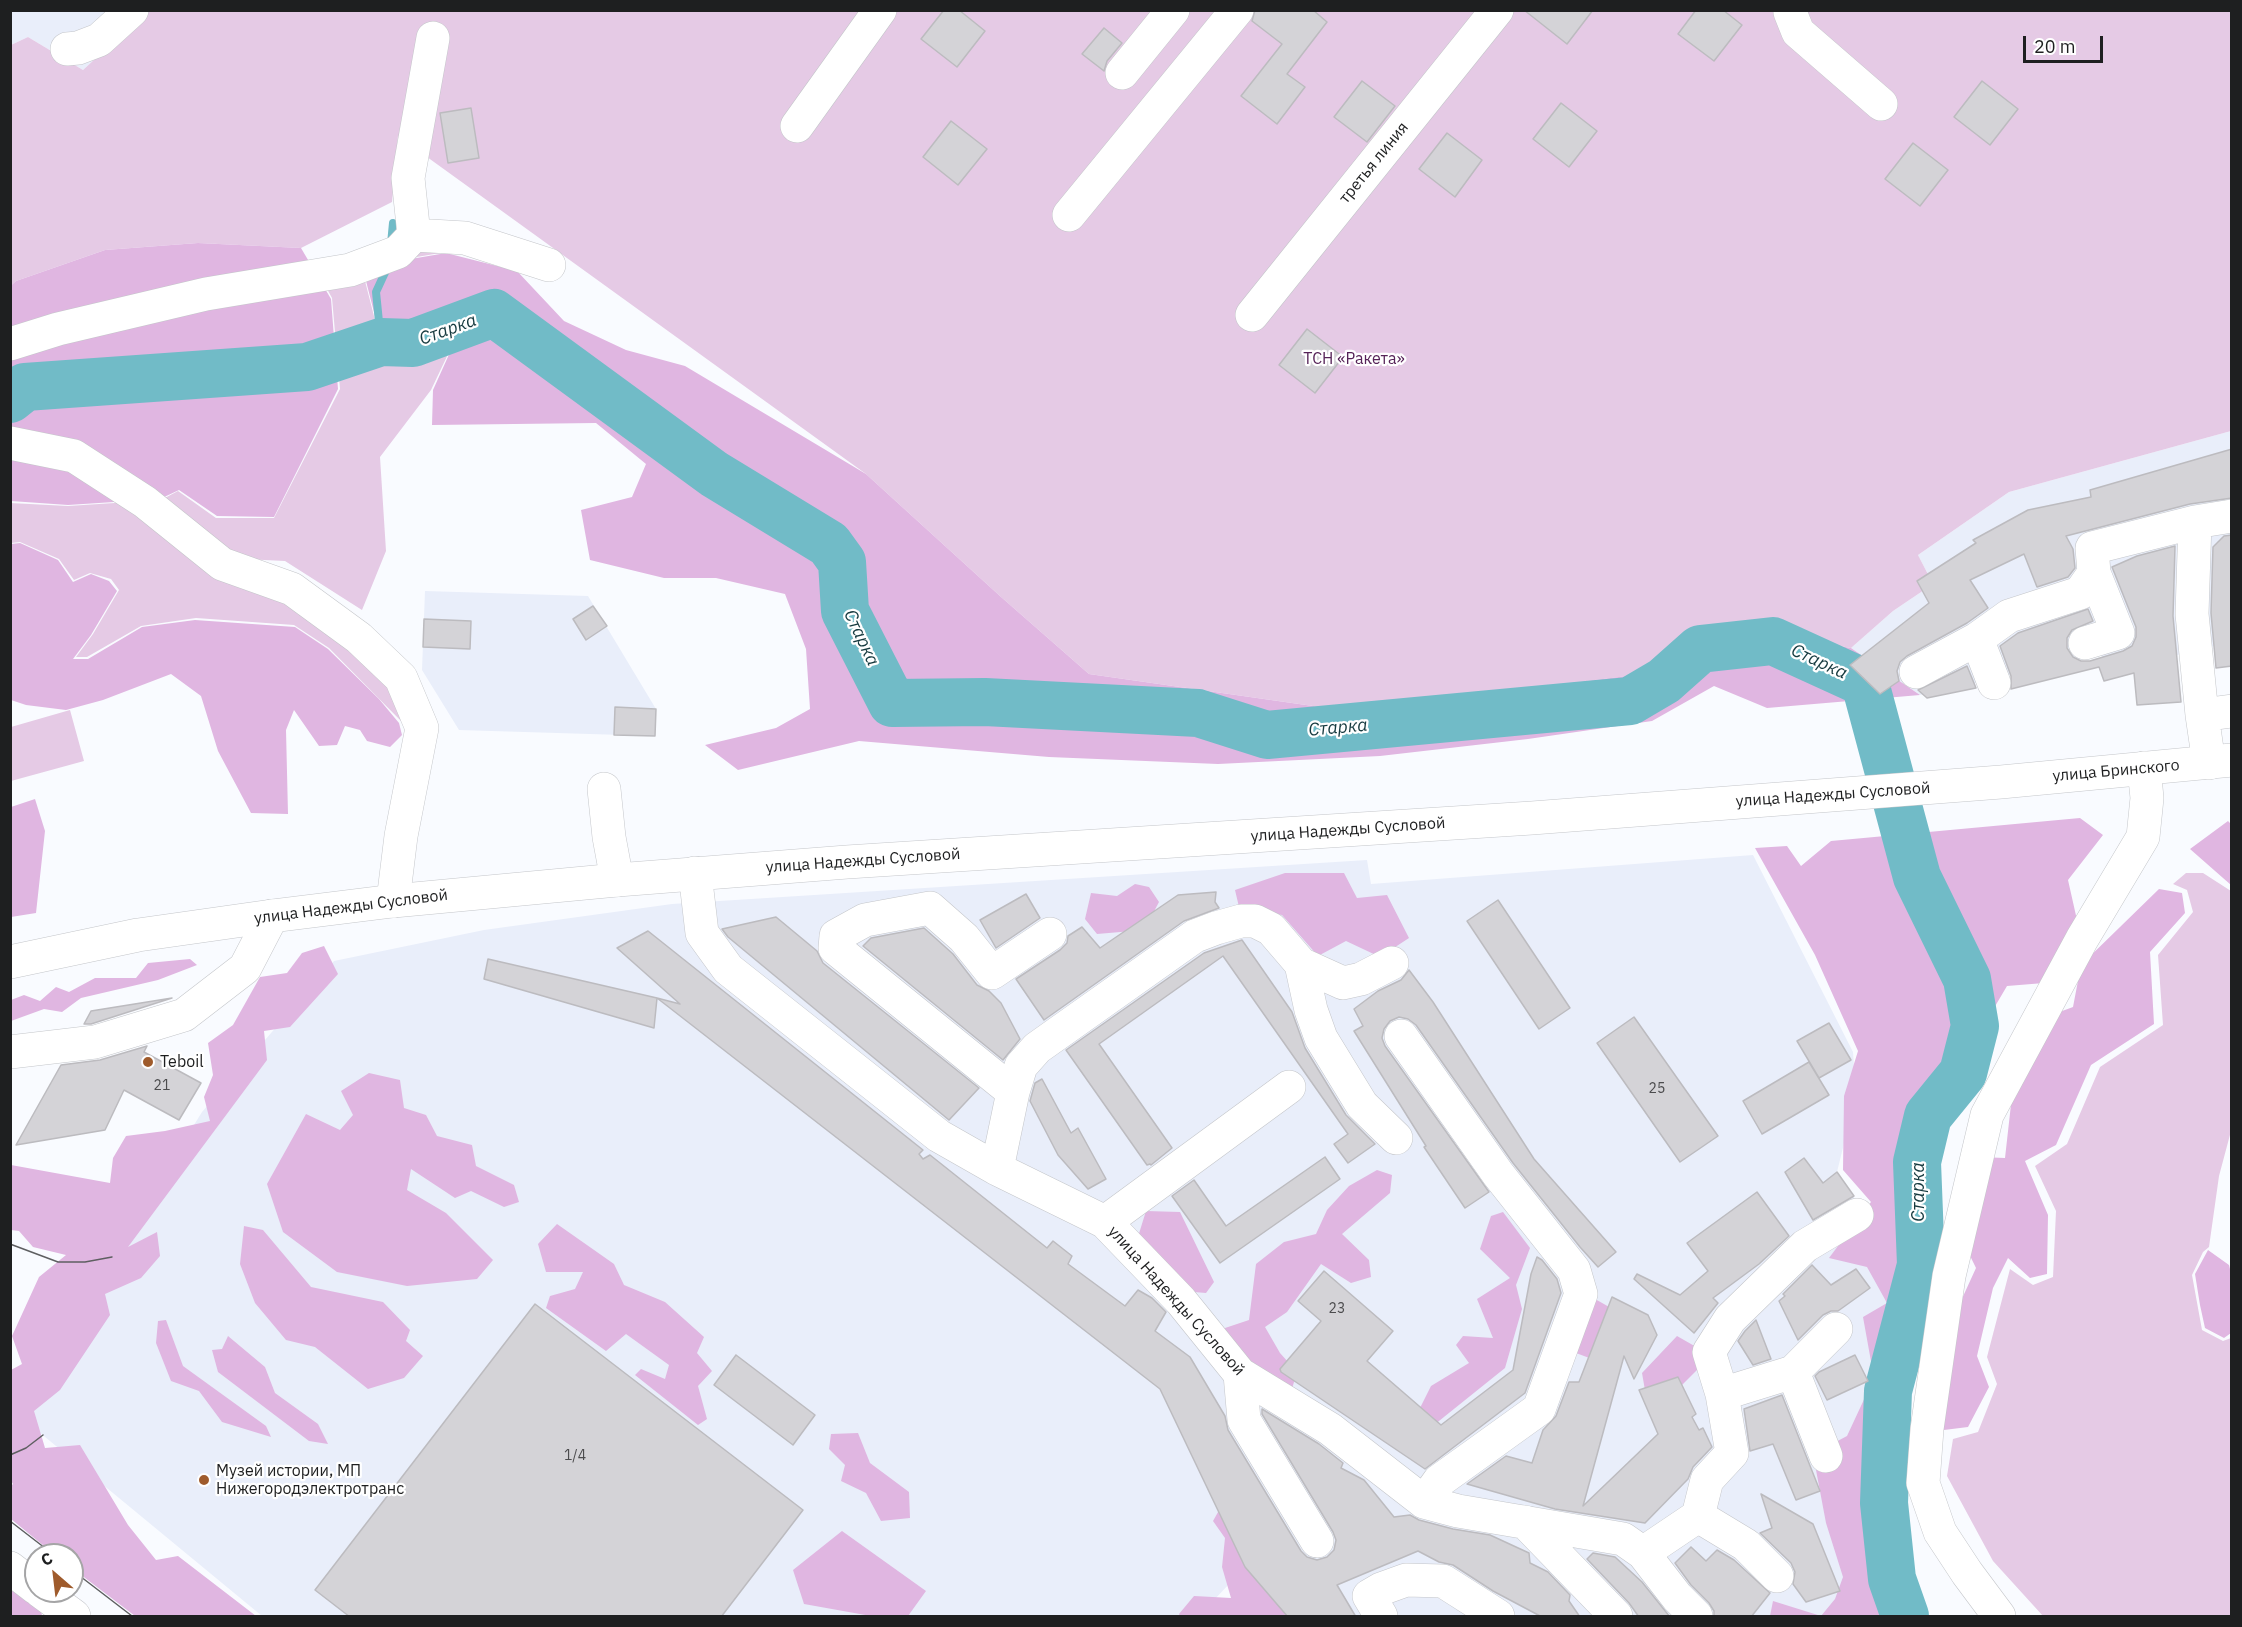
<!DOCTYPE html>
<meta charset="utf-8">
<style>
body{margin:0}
#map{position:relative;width:2242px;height:1627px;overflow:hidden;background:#f9fbff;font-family:"IBM Plex Sans",sans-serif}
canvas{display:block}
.frame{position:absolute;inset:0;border:12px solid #1e1f20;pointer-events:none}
.north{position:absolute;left:24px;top:1543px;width:60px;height:60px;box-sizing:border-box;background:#fff;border:2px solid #a5a5a6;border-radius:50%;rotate:332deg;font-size:16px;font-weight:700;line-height:24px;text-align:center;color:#1e1f20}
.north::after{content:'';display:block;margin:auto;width:21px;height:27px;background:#9f5b2c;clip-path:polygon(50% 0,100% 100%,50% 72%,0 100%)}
.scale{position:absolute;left:2023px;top:36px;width:80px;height:27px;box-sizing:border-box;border:3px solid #1e1f20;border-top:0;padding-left:8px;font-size:18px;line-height:21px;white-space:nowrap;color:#1e1f20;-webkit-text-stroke:4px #fff;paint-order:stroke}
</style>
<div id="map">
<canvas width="2242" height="1627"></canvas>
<div class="frame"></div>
<div class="north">С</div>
<div class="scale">20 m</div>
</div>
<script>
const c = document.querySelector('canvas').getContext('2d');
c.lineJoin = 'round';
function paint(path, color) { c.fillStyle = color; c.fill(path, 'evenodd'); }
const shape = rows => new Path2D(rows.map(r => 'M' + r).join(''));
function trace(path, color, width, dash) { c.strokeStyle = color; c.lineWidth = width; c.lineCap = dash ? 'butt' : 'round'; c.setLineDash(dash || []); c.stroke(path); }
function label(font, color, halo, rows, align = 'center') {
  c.font = font + ' "IBM Plex Sans",sans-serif'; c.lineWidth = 4.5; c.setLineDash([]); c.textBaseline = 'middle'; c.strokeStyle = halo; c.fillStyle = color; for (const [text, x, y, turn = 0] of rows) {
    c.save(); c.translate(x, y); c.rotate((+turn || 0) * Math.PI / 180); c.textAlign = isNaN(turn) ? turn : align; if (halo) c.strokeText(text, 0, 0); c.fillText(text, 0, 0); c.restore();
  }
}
paint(shape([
 [11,11,147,11,83,70,28,37,11,45],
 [2231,431,2231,642,2111,671,2101,655,1920,695,1851,648,1893,611,1933,584,1918,555,2009,492],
 [425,591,588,596,656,709,655,736,459,730,422,670],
 [1753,855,1853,1052,1856,1095,1837,1172,1898,1264,1844,1616,1288,1616,1245,1567,1199,1616,262,1616,16,1413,202,1112,334,961,484,930,672,904,1367,860,1371,884]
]), '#e9eefa');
paint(shape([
 [147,11,2231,11,2231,431,2009,492,1918,555,1933,584,1893,611,1851,648,1779,635,1697,641,1635,675,1348,711,1089,674,1000,596,866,474,398,136,392,202,301,248,198,243,105,250,16,281,11,287,11,45,28,37,83,70],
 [402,251,446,252,405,259,365,281,375,320,450,350,431,390,380,457,386,551,362,610,285,561,244,559,398,681,401,721,329,648,294,625,196,618,141,626,87,657,76,657,93,634,119,590,111,579,90,573,74,580,59,559,20,542,11,543,10,503,68,506,161,500,178,491,216,518,274,518,340,389,332,298,321,278],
 [70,710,84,761,11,781,11,727],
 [2186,873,2203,873,2231,891,2231,1131,2219,1176,2209,1247,2203,1252,2192,1275,2202,1330,2223,1341,2231,1338,2231,1616,2043,1616,1993,1561,1947,1476,1953,1439,1978,1432,1997,1384,1987,1357,2010,1269,2033,1285,2053,1277,2056,1211,2035,1166,2067,1144,2100,1067,2163,1025,2158,955,2193,912,2187,890,2173,884]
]), '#e5cae5');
paint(shape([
 [198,243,301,248,331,299,338,389,274,517,217,516,179,490,160,499,68,505,11,501,10,287,16,281,105,250],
 [446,253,517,271,564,321,626,350,685,366,866,474,1000,596,1089,674,1348,711,1634,675,1697,641,1779,635,1851,648,1920,695,1767,708,1714,686,1652,721,1528,739,1380,756,1218,764,1049,757,859,741,738,770,705,745,776,728,810,709,806,649,785,594,716,578,664,578,590,560,581,510,632,497,646,464,596,423,432,425,433,390,451,350,376,320,366,281,405,260],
 [20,543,58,560,73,582,91,574,109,581,117,591,91,635,73,659,88,659,142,627,195,620,295,627,328,649,379,699,399,723,402,735,390,747,367,741,360,730,345,726,337,745,319,746,294,710,286,730,288,814,251,813,218,751,201,696,171,674,103,700,66,710,26,705,11,700,11,544],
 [35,799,45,831,36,913,11,917,11,807],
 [2080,818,2103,835,2068,880,2077,920,2044,983,2007,986,1984,1025,1936,1164,1910,1279,1892,1336,1896,1412,1895,1467,1902,1546,1915,1591,1928,1616,1770,1616,1773,1601,1821,1616,1835,1599,1843,1577,1826,1523,1813,1454,1847,1436,1874,1378,1863,1317,1887,1303,1867,1267,1829,1258,1871,1202,1843,1170,1844,1096,1858,1051,1815,955,1755,848,1787,846,1801,866,1831,841],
 [2228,821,2231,824,2231,885,2190,849],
 [1285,873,1344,873,1357,898,1387,895,1409,938,1380,957,1346,941,1318,956,1282,915,1239,907,1235,890],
 [1135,884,1149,887,1159,902,1144,930,1097,934,1085,919,1091,893,1117,896],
 [2159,889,2182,893,2185,913,2150,952,2154,1024,2091,1065,2056,1145,2025,1161,2048,1215,2047,1274,2030,1278,2008,1258,1993,1288,1977,1356,1989,1387,1968,1427,1936,1431,1960,1303,1976,1268,1957,1229,1980,1157,2005,1158,2017,1051,2046,1017,2073,1007,2081,965],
 [324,946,338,974,290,1027,264,1031,267,1060,128,1247,157,1232,160,1256,141,1278,105,1294,110,1315,60,1390,34,1411,45,1448,80,1445,128,1525,156,1560,178,1556,256,1616,135,1616,72,1568,72,1555,55,1555,11,1519,11,1486,13,1484,10,1479,11,1370,22,1364,12,1336,39,1277,66,1255,33,1247,19,1231,11,1230,11,1165,110,1183,113,1158,126,1136,165,1131,210,1121,204,1097,213,1075,208,1043,233,1025,260,977,287,973,302,953],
 [190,959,197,965,158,980,81,998,62,1012,44,1009,11,1021,11,1000,24,995,40,1001,56,987,69,992,95,978,136,978,148,963],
 [369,1073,400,1080,404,1108,426,1115,437,1136,472,1145,476,1166,514,1185,519,1202,504,1207,471,1191,455,1198,411,1169,407,1190,446,1213,493,1260,477,1279,407,1286,337,1272,283,1232,267,1184,306,1114,340,1130,353,1115,341,1091],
 [1377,1170,1392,1175,1390,1193,1342,1234,1369,1260,1371,1277,1351,1283,1321,1264,1287,1312,1265,1327,1280,1353,1297,1372,1291,1392,1267,1395,1254,1363,1229,1352,1216,1331,1249,1320,1256,1264,1284,1242,1316,1234,1327,1210,1349,1186],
 [1146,1211,1180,1212,1214,1282,1206,1293,1182,1291,1137,1240],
 [1503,1212,1530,1248,1516,1285,1522,1309,1505,1368,1424,1433,1411,1426,1431,1386,1469,1363,1456,1345,1463,1336,1493,1338,1477,1299,1510,1278,1480,1249,1491,1216],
 [557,1224,614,1264,624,1285,665,1302,704,1337,697,1353,712,1371,698,1386,707,1419,698,1425,635,1375,641,1369,665,1379,669,1365,626,1334,606,1351,546,1308,550,1296,575,1289,583,1272,546,1272,538,1244],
 [244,1226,263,1230,311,1287,383,1302,410,1330,406,1341,423,1356,404,1378,368,1389,315,1347,286,1340,255,1303,240,1264],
 [2208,1250,2229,1265,2231,1273,2231,1333,2224,1338,2205,1328,2200,1305,2195,1274],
 [1588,1295,1618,1312,1608,1365,1576,1353],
 [166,1320,183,1366,266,1426,271,1437,222,1422,199,1391,171,1381,156,1343,158,1321],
 [228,1336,265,1367,275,1393,318,1424,328,1444,309,1441,218,1372,212,1350,222,1349],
 [1677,1336,1698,1348,1698,1369,1665,1402,1646,1396,1642,1373],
 [858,1433,870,1463,909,1492,910,1518,881,1521,866,1493,841,1481,845,1465,829,1449,831,1434],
 [1226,1498,1316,1616,1180,1616,1179,1614,1194,1596,1231,1598,1222,1567,1225,1538,1213,1521],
 [842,1531,926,1591,908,1616,871,1616,804,1604,793,1570],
 [10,1572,40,1604,42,1616,11,1616]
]), '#e0b6e1');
trace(shape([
 [391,244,393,223],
 [381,342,376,292,388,266]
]), '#71bbc7', 8);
trace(shape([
 [10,399,25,387,307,367,381,342,413,343,494,313,714,474,829,544,842,562,845,611,892,703,985,702,1198,713,1267,735,1630,701,1664,681,1700,649,1773,641,1865,683,1917,877,1967,979,1975,1026,1963,1073,1928,1116,1917,1162,1921,1265,1888,1391,1884,1503,1892,1579,1905,1616]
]), '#71bbc7', 48);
const building = shape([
 [944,10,959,10,985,31,957,67,921,39,944,10],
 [1255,10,1313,10,1327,22,1287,74,1305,87,1277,124,1241,96,1282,44,1252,21,1255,10],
 [1524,10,1593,10,1567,44,1524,10],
 [1696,10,1723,10,1742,25,1714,61,1678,34,1696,10],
 [1104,28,1122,43,1107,61,1104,71,1082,54,1104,28],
 [1362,81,1395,106,1367,142,1334,117,1362,81],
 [1982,81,2018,109,1990,145,1954,117,1982,81],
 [1561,103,1597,131,1569,167,1533,139,1561,103],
 [471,108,479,158,448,163,440,113,471,108],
 [951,121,987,149,958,185,923,157,951,121],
 [1447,133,1482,160,1455,197,1419,169,1447,133],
 [1913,143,1948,170,1920,206,1885,179,1913,143],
 [1307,329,1343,357,1315,393,1279,365,1307,329],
 [2232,449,2232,498,2190,504,2066,536,2073,549,2075,568,2068,577,2037,587,2024,554,1970,580,1988,608,1967,623,1907,656,1900,662,1897,671,1899,681,1880,694,1850,665,1929,603,1917,581,1976,543,1973,540,2028,510,2091,497,2090,490,2232,449],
 [2232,535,2232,666,2216,668,2211,613,2213,547,2224,536,2232,535],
 [2175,546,2173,616,2181,702,2137,705,2134,673,2104,681,2099,667,2011,689,2011,676,2000,646,2018,633,2088,609,2093,621,2072,630,2067,638,2067,648,2073,657,2081,661,2090,661,2123,651,2132,646,2136,637,2136,627,2112,567,2137,556,2175,546],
 [593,606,607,626,586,640,573,619,593,606],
 [424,619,471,621,470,649,423,647,424,619],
 [1967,666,1976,688,1927,698,1918,690,1967,666],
 [615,707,656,709,655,736,614,735,615,707],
 [1216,892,1215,902,1219,908,1184,921,1044,1020,1016,979,1060,950,1067,943,1068,936,1082,927,1100,948,1178,895,1216,892],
 [1026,894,1040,918,996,948,980,920,1026,894],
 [1498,900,1570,1008,1539,1029,1467,921,1498,900],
 [776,917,817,951,823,963,979,1088,949,1120,728,937,722,929,776,917],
 [924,928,953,954,977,985,989,991,1001,1003,1020,1039,1003,1060,863,946,871,938,924,928],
 [648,931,923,1150,919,1154,923,1159,930,1155,1047,1248,1053,1241,1072,1256,1068,1264,1125,1306,1138,1290,1152,1298,1166,1312,1155,1331,1190,1357,1225,1416,1228,1430,1301,1551,1307,1557,1317,1560,1327,1557,1334,1550,1336,1540,1333,1532,1262,1414,1262,1409,1319,1444,1343,1463,1341,1468,1364,1480,1394,1517,1410,1515,1419,1520,1453,1529,1490,1535,1529,1553,1530,1563,1548,1572,1570,1595,1569,1601,1580,1617,1542,1617,1493,1591,1453,1565,1439,1562,1418,1551,1337,1585,1356,1617,1288,1617,1245,1567,1160,1389,657,998,680,1004,617,948,648,931],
 [1242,940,1292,1012,1305,1048,1346,1115,1375,1144,1348,1163,1334,1144,1348,1134,1223,956,1099,1044,1172,1148,1151,1165,1150,1164,1147,1165,1066,1050,1204,953,1242,940],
 [488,959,657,998,654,1028,484,979,488,959],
 [1409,970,1433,1002,1534,1159,1616,1252,1598,1267,1580,1247,1513,1163,1416,1025,1408,1019,1399,1017,1390,1021,1384,1029,1382,1038,1385,1046,1489,1192,1465,1208,1424,1147,1426,1146,1354,1031,1363,1026,1354,1009,1378,991,1401,980,1409,970],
 [172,998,91,1024,84,1024,91,1011,172,998],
 [1634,1017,1718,1136,1680,1162,1597,1043,1634,1017],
 [1829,1023,1851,1060,1819,1078,1797,1041,1829,1023],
 [147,1046,144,1052,201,1083,179,1120,124,1090,105,1130,16,1145,61,1065,100,1060,147,1046],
 [1809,1062,1829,1095,1762,1134,1743,1101,1809,1062],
 [1042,1079,1071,1133,1078,1128,1106,1179,1088,1189,1058,1155,1030,1101,1035,1083,1042,1079],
 [1325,1157,1340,1179,1220,1263,1172,1196,1194,1180,1226,1226,1325,1157],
 [1804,1158,1823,1183,1837,1172,1854,1196,1813,1220,1785,1172,1804,1158],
 [1757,1192,1789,1236,1759,1264,1713,1298,1718,1303,1694,1333,1634,1279,1637,1274,1680,1295,1708,1271,1687,1243,1757,1192],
 [1537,1257,1542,1260,1557,1279,1561,1293,1525,1393,1425,1469,1281,1372,1280,1369,1321,1321,1298,1301,1324,1271,1393,1331,1367,1361,1441,1425,1513,1370,1531,1274,1537,1257],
 [1812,1265,1831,1285,1856,1269,1870,1288,1838,1311,1831,1311,1823,1315,1798,1340,1779,1301,1785,1296,1783,1294,1812,1265],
 [1612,1297,1648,1315,1657,1335,1634,1379,1624,1356,1583,1506,1658,1434,1639,1390,1678,1377,1696,1414,1692,1417,1699,1430,1703,1428,1712,1447,1693,1467,1688,1479,1645,1523,1555,1509,1467,1484,1506,1456,1532,1463,1543,1430,1556,1416,1569,1382,1579,1382,1612,1297],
 [535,1304,803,1510,721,1617,350,1617,315,1590,535,1304],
 [1756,1320,1771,1359,1753,1365,1738,1341,1745,1331,1756,1320],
 [736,1355,815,1415,793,1445,714,1385,736,1355],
 [1855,1355,1868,1381,1827,1400,1815,1376,1819,1372,1855,1355],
 [1782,1395,1820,1491,1796,1500,1773,1444,1750,1451,1744,1409,1782,1395],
 [1761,1494,1813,1524,1840,1591,1806,1602,1793,1584,1795,1572,1791,1563,1760,1533,1772,1528,1761,1494],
 [1691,1547,1706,1561,1717,1550,1734,1560,1770,1593,1751,1617,1714,1617,1714,1611,1709,1603,1691,1585,1675,1563,1691,1547],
 [1593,1553,1615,1557,1642,1582,1670,1617,1639,1617,1629,1603,1587,1559,1593,1553]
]);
paint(building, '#d4d3d7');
trace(building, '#bcbbbf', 1.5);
const minor = shape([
 [1791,10,1790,12,1798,32,1881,104],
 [67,49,78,48,99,40,132,10],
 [1122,73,1173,10],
 [797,126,880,10],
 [1069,215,1237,10],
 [414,235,465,238,549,265],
 [1252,315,1497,10],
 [10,344,58,329,206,294,350,270,398,252,414,235,408,178,433,38],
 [10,443,74,456,145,502,222,564,292,589,359,638,401,678,422,728,401,836,393,901],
 [2195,522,2192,614,2202,715,2209,763],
 [1977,639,1994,683],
 [2085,643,2118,633,2094,573],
 [1916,672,1977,639,2009,616,2080,593,2094,573,2092,548,2195,522,2232,516],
 [2202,715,2232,711],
 [604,789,609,837,617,880],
 [695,873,702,933,728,969,939,1136,997,1169,1105,1222,1181,1301,1240,1374,1330,1429,1424,1502,1458,1511,1623,1539,1643,1553,1677,1597,1696,1616],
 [1301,964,1343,983,1361,979,1392,963],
 [1401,1036,1498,1174,1574,1270,1581,1294,1539,1409,1439,1481,1424,1502],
 [10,1052,95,1042,184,1015,245,968,272,916],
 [1013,1092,835,948,836,936,865,920,930,908,964,938,992,973,1050,934],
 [997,1169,1013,1092,1021,1066,1037,1048,1195,936,1216,928,1241,921,1255,921,1271,929,1301,964,1311,1010,1321,1038,1362,1105,1396,1138],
 [1105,1222,1289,1087],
 [1793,1372,1836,1329],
 [1240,1374,1244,1420,1317,1541],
 [1722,1394,1793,1372,1826,1456],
 [1698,1516,1707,1480,1732,1453,1722,1394,1709,1352,1730,1319,1805,1246,1857,1215],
 [1525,1522,1616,1616],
 [1643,1553,1698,1516,1746,1545,1777,1576],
 [10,1568,36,1588],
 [40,1591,74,1616],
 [1381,1616,1369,1596,1381,1589,1406,1580,1443,1581,1498,1616],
 [1999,1616,1967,1573,1940,1532,1923,1483,1927,1429,1949,1276,1987,1115,2082,939,2143,837,2147,798,2144,768]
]);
const major = shape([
 [10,962,138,935,272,916,393,901,617,880,847,862,1532,818,2001,782,2232,760]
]);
trace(minor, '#c4c6ca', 34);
trace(major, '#c4c6ca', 34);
trace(minor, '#fff', 33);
trace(major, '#fff', 33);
trace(shape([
 [10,1244,58,1262,85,1262,112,1257],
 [10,1455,26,1448,43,1435],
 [10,1521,54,1555],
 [72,1570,132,1616]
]), '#5e5f61', 1.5);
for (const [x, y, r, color] of [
 [148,1062,6,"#9f5b2c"],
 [204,1480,6,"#9f5b2c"]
]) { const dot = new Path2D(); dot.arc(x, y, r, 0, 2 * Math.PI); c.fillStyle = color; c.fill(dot); trace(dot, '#fff', 2); }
label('14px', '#4c4c4e', null, [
 ["21",162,1086],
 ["25",1657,1089],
 ["23",1337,1309],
 ["1/4",575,1456]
]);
label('16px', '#1e1f20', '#fff', [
 ["третья линия",1374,163,-51],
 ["улица Бринского",2116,771,-5],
 ["улица Надежды Сусловой",1833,795,-4],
 ["улица Надежды Сусловой",1348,830,-4],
 ["улица Надежды Сусловой",863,861,-4],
 ["улица Надежды Сусловой",351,907,-7],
 ["улица Надежды Сусловой",1176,1301,48]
]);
label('16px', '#562358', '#fff', [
 ["ТСН «Ракета»",1354,359]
]);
label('16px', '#1e1f20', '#fff', [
 ["Teboil",160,1062],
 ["Музей истории, МП",216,1471],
 ["Нижегородэлектротранс",216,1489]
], 'left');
label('italic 18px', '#163a3f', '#fff', [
 ["Старка",448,330,-20],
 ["Старка",861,638,65],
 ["Старка",1819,662,25],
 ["Старка",1338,728,-5],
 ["Старка",1919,1192,-90]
]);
</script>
